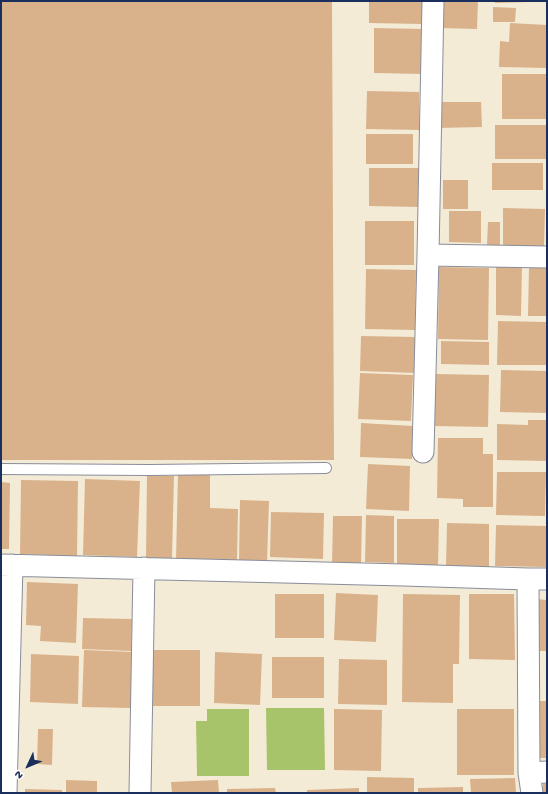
<!DOCTYPE html>
<style>
body{margin:0}
#map{position:relative;width:548px;height:794px;overflow:hidden;background:#f4ebd6;font-family:"Gochi Hand",sans-serif}
canvas{display:block}
.frame{position:absolute;inset:0;border:2px solid #1b2f5e;pointer-events:none}
.north{position:absolute;left:8px;top:746px;width:40px;height:40px;-webkit-text-stroke:3px #fdfcf7;paint-order:stroke;rotate:226deg;font-size:11px;font-weight:700;line-height:16px;text-align:center;color:#1b2f5e}
.north::after{content:'';display:block;margin:auto;width:14px;height:18px;background:#1b2f5e;clip-path:polygon(50% 0,100% 100%,50% 72%,0 100%)}
</style>
<div id="map">
<canvas width="548" height="794"></canvas>
<div class="frame"></div>
<div class="north">N</div>
</div>
<script>
const c = document.querySelector('canvas').getContext('2d');
c.lineJoin = 'round';
function paint(path, color) { c.fillStyle = color; c.fill(path, 'evenodd'); }
const shape = rows => new Path2D(rows.map(r => 'M' + r).join(''));
function trace(path, color, width, dash) { c.strokeStyle = color; c.lineWidth = width; c.lineCap = dash ? 'butt' : 'round'; c.setLineDash(dash || []); c.stroke(path); }
paint(shape([
 [266,708,324,708,325,770,267,770],
 [207,709,249,709,249,776,197,776,196,721,207,721]
]), '#a8c46b');
paint(shape([
 [1,1,332,1,334,460,1,460],
 [369,1,423,1,423,24,369,23],
 [440,1,478,1,477,29,439,28],
 [495,1,528,1,528,2,495,3],
 [493,7,516,8,515,22,493,22],
 [510,23,547,25,547,68,499,67,500,41,509,42],
 [374,28,423,29,423,74,374,73],
 [502,74,547,74,547,119,502,119],
 [367,91,419,92,419,130,366,129],
 [437,102,481,102,482,127,437,128],
 [495,125,547,125,547,159,495,159],
 [366,134,413,134,413,164,366,164],
 [492,163,543,163,543,190,492,190],
 [369,168,420,168,419,207,369,206],
 [443,180,468,180,468,209,443,209],
 [503,208,545,209,544,249,503,248],
 [449,211,481,211,481,243,449,242],
 [365,221,414,221,414,265,365,265],
 [488,222,500,222,500,246,487,245],
 [496,265,522,266,521,316,496,315],
 [529,266,547,266,547,316,528,316],
 [439,267,489,268,488,340,438,339],
 [366,269,416,270,415,330,365,329],
 [498,321,547,322,547,365,497,365],
 [361,336,416,337,415,373,360,371],
 [441,341,489,342,489,365,441,364],
 [501,370,547,371,547,413,500,412],
 [360,373,413,375,411,421,358,419],
 [435,374,489,375,488,427,434,426],
 [528,420,547,420,547,461,497,460,497,424,528,425],
 [361,423,413,426,412,459,360,457],
 [438,438,483,438,483,454,493,454,493,507,463,507,463,499,437,498],
 [368,464,410,466,409,511,366,509],
 [178,472,210,473,210,508,238,509,237,561,176,560],
 [497,472,546,472,545,516,496,515],
 [147,476,174,476,172,558,146,558],
 [85,479,140,481,137,557,83,555],
 [21,480,78,481,77,556,20,554],
 [1,482,10,483,9,549,1,549],
 [240,500,269,501,267,562,239,562],
 [271,512,324,513,323,559,270,557],
 [366,515,394,516,394,563,365,562],
 [333,516,362,516,361,566,332,565],
 [397,519,439,519,438,567,397,566],
 [447,523,489,524,489,567,446,566],
 [496,525,547,526,546,567,495,566],
 [27,582,78,584,76,643,40,641,41,626,26,625],
 [336,593,378,595,376,642,334,640],
 [275,594,324,594,324,638,275,638],
 [403,594,460,595,459,664,453,664,453,703,402,702],
 [469,594,514,594,515,660,469,659],
 [536,599,547,600,547,651,535,651],
 [83,618,132,619,131,651,82,649],
 [84,650,133,652,131,708,82,707],
 [149,650,200,650,200,706,149,706],
 [215,652,262,654,260,705,214,703],
 [31,654,79,656,78,704,30,702],
 [272,657,324,657,324,698,272,698],
 [339,659,387,660,387,705,338,704],
 [539,701,547,701,547,758,538,758],
 [334,709,382,710,381,771,334,770],
 [457,709,514,709,514,775,457,775],
 [38,729,53,729,52,765,37,764],
 [367,777,414,778,414,793,367,793],
 [515,778,516,793,471,793,470,779],
 [66,780,97,781,97,793,66,793],
 [218,780,219,793,172,793,171,782],
 [543,784,547,784,547,793,543,793],
 [463,787,463,793,418,793,418,788],
 [275,788,276,793,227,793,227,789],
 [359,788,359,793,307,793,307,790],
 [25,789,62,790,62,793,25,793]
]), '#d9b28b');
const service = shape([
 [1,469,149,470,326,468]
]);
const minor = shape([
 [428,255,547,257],
 [423,452,428,255,433,1],
 [1,565,404,575,528,579,547,579],
 [528,579,529,773,532,793],
 [529,773,547,772],
 [6,793,12,565],
 [140,793,144,568]
]);
trace(service, '#888d9a', 12);
trace(minor, '#888d9a', 23);
trace(service, '#fff', 10);
trace(minor, '#fff', 21);
</script>
